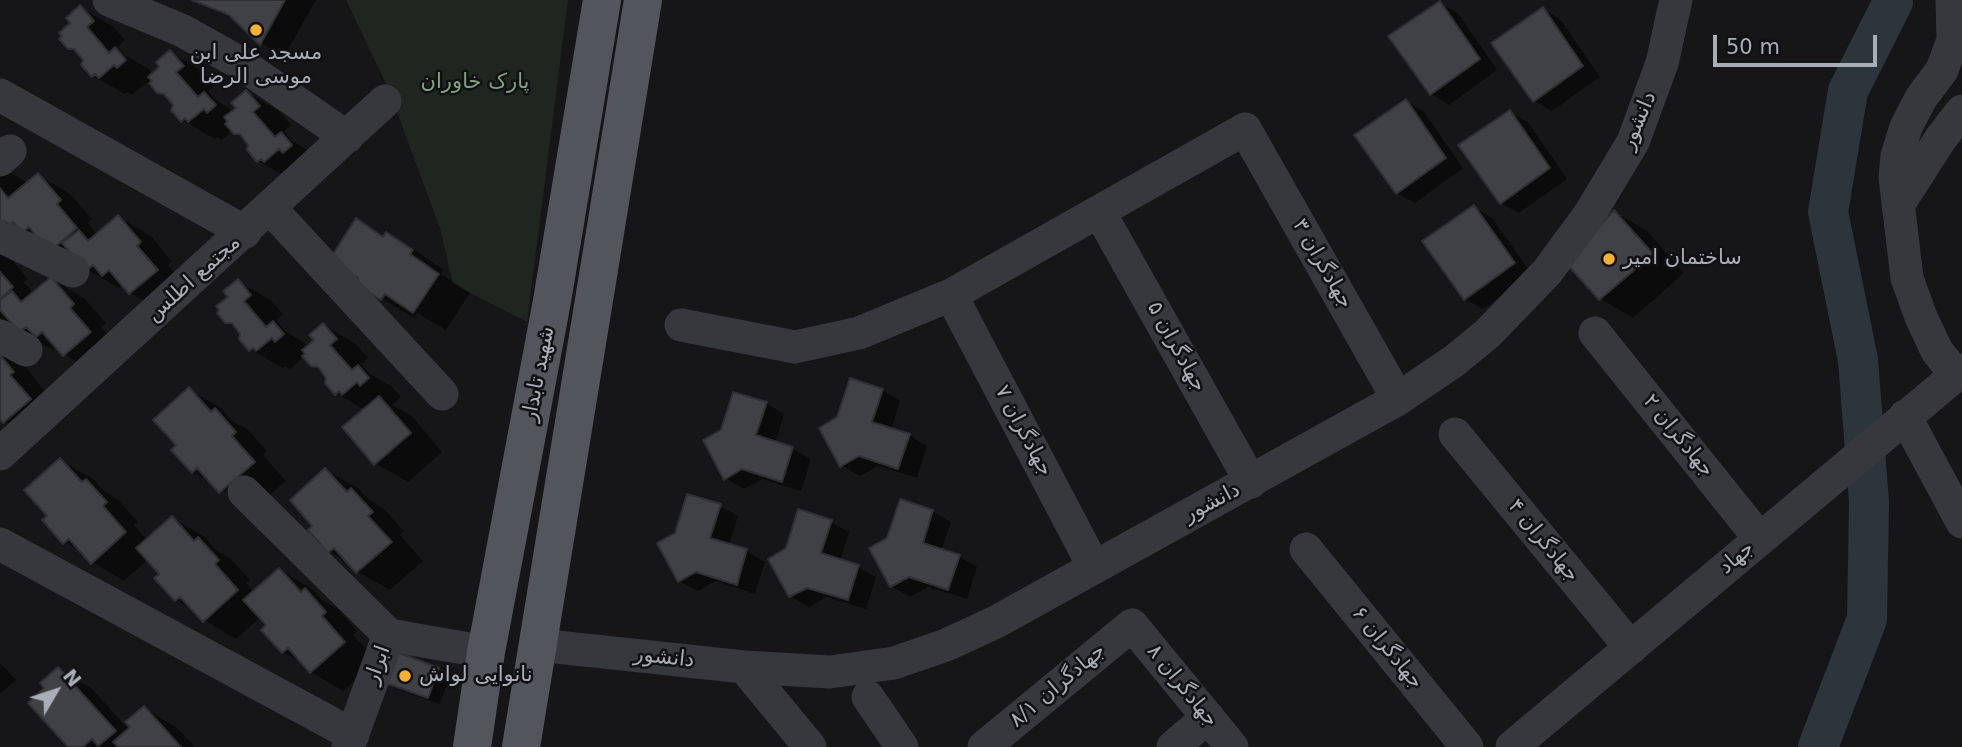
<!DOCTYPE html>
<meta charset="utf-8">
<style>
body{margin:0}
#map{position:relative;width:1962px;height:747px;overflow:hidden;background:#161618;font-family:"DejaVu Sans",sans-serif}
canvas{display:block}
.north{position:absolute;left:21px;top:656px;width:70px;height:70px;-webkit-text-stroke:5px #111113;paint-order:stroke;rotate:51deg;font-size:19px;font-weight:700;line-height:28px;text-align:center;color:#a8adb8}
.north::after{content:'';display:block;margin:auto;width:24px;height:32px;background:#a8adb8;clip-path:polygon(50% 0,100% 100%,50% 72%,0 100%)}
.scale{position:absolute;left:1713px;top:35px;width:164px;height:32px;box-sizing:border-box;border:4px solid #a8adb8;border-top:0;padding-left:9px;font-size:21px;line-height:24px;white-space:nowrap;color:#a8adb8;-webkit-text-stroke:5px #111113;paint-order:stroke}
</style>
<div id="map">
<canvas width="1962" height="747"></canvas>
<div class="north">N</div>
<div class="scale">50 m</div>
</div>
<script>
const c = document.querySelector('canvas').getContext('2d');
c.lineJoin = 'round';
function paint(path, color) { c.fillStyle = color; c.fill(path, 'evenodd'); }
const shape = rows => new Path2D(rows.map(r => 'M' + r).join(''));
function trace(path, color, width, dash) { c.strokeStyle = color; c.lineWidth = width; c.lineCap = dash ? 'butt' : 'round'; c.setLineDash(dash || []); c.stroke(path); }
function label(font, color, halo, rows, align = 'center') {
  c.font = font + ' "DejaVu Sans","Noto Naskh Arabic",sans-serif'; c.lineWidth = 5; c.setLineDash([]); c.textBaseline = 'middle'; c.strokeStyle = halo; c.fillStyle = color; for (const [text, x, y, turn = 0] of rows) {
    c.save(); c.translate(x, y); c.rotate((+turn || 0) * Math.PI / 180); c.textAlign = isNaN(turn) ? turn : align; if (halo) c.strokeText(text, 0, 0); c.fillText(text, 0, 0); c.restore();
  }
}
paint(shape([
 [346,0,568,0,527,322,453,284,440,228,388,88]
]), '#1e261f');
paint(shape([
 [191,0,316,0,284,57,261,43,238,21],
 [1440,3,1458,13,1497,70,1449,105,1431,94],
 [81,8,113,26,125,40,118,47,126,56,148,68,153,75,170,52,202,71,215,85,208,91,216,100,234,111,246,92,279,111,291,125,284,131,292,141,313,153,290,179,258,161,246,139,233,130,222,140,217,137,215,139,182,120,170,98,152,84,146,83,132,95,127,92,125,94,93,76,80,54,69,47,73,23],
 [1543,9,1561,20,1600,77,1552,111,1534,101],
 [1406,101,1424,112,1463,168,1415,203,1397,193],
 [1510,112,1528,122,1567,179,1519,213,1501,203],
 [2,168,28,183,38,175,70,194,92,219,88,223,98,235,118,217,151,236,172,262,168,265,189,290,163,312,130,293,123,285,119,288,0,219,0,170],
 [1474,207,1492,218,1532,274,1483,309,1465,299],
 [1614,212,1647,231,1684,273,1633,318,1601,299,1569,264],
 [357,221,385,237,387,234,419,253,444,270,441,274,470,293,446,330,417,313,414,318,382,299,360,277],
 [0,250,6,253,28,279,24,282,34,294,52,279,84,298,106,323,101,327,122,351,96,373,64,354,56,347,53,350,0,318],
 [238,281,270,300,283,314,276,320,284,330,309,346,316,340,324,325,356,344,368,358,361,364,370,374,391,386,401,397,392,405,412,416,442,452,408,482,375,463,365,410,336,393,324,371,304,357,290,369,285,366,283,368,250,349,238,328,226,321,230,297],
 [0,352,24,365,45,391,36,441,0,418],
 [189,390,221,408,232,421,247,429,267,451,263,455,286,481,253,510,193,472,178,446],
 [882,390,900,401,891,430,909,435,927,446,917,478,878,466,860,476,841,465,839,418],
 [766,403,784,414,775,443,793,449,811,459,801,491,762,479,744,489,725,478],
 [60,460,93,479,104,491,118,500,138,522,134,525,147,540,172,518,205,537,215,549,230,558,250,580,246,583,254,592,280,570,312,589,323,601,338,609,357,631,353,635,377,661,343,691,311,672,303,663,283,652,261,617,236,639,204,620,196,612,176,600,161,574,148,559,124,581,92,562,85,554,64,542,49,516],
 [326,470,358,488,369,500,384,509,404,531,400,535,423,561,390,590,358,572,350,564,330,552,310,530,315,526],
 [720,506,738,516,729,545,747,551,765,562,755,594,716,581,698,591,679,581],
 [932,511,951,522,941,551,959,556,977,567,967,599,928,587,910,597,891,586],
 [831,522,849,532,840,561,858,567,876,577,866,609,827,597,809,607,790,596],
 [0,663,16,680,1,693,0,693],
 [58,669,91,688,129,730,144,708,176,727,195,747,70,747,47,688],
 [438,669,450,676,440,704,400,690,388,683]
]), '#0007');
trace(shape([
 [1818,747,1867,619,1869,502,1858,360,1828,212,1848,91,1893,2]
]), '#2c353c', 40);
const building = shape([
 [192,0,285,0,260,45,229,15,192,0],
 [1440,1,1480,59,1430,95,1388,36,1440,1],
 [80,5,94,21,87,27,109,53,115,47,126,60,117,68,114,65,99,78,95,74,92,77,81,65,83,60,74,49,68,49,59,39,62,36,59,33,70,23,66,18,80,5],
 [1543,7,1583,66,1533,102,1491,43,1543,7],
 [170,50,184,66,176,72,198,97,204,92,216,105,207,113,204,109,188,122,185,118,181,122,171,110,173,105,164,94,157,93,149,83,152,81,148,77,159,67,156,62,170,50],
 [246,90,260,106,253,112,275,137,281,132,292,145,283,153,279,149,264,162,261,159,257,162,247,150,248,145,240,134,234,134,225,124,227,121,224,117,236,108,231,103,246,90],
 [1406,99,1446,158,1396,194,1354,135,1406,99],
 [1510,110,1550,168,1500,204,1458,145,1510,110],
 [38,173,61,200,57,204,77,228,49,252,29,227,22,233,13,222,6,228,0,221,0,188,8,198,38,173],
 [1474,205,1515,263,1464,300,1422,241,1474,205],
 [1614,210,1653,254,1599,300,1567,264,1614,210],
 [118,215,141,242,137,246,158,270,129,294,109,270,102,276,93,265,86,271,62,243,79,230,88,241,118,215],
 [356,218,383,237,386,232,413,250,410,254,439,274,413,313,385,294,381,300,354,283,358,278,330,259,356,218],
 [0,272,13,287,0,299,0,272],
 [51,277,74,304,70,308,91,332,63,356,42,332,36,337,26,327,19,332,0,310,0,300,12,291,21,302,51,277],
 [238,279,251,295,244,301,266,327,273,321,284,334,275,342,272,338,256,351,253,348,249,351,239,339,240,334,232,323,225,323,217,313,219,310,216,306,228,297,223,291,238,279],
 [323,323,337,339,330,345,352,370,358,365,369,378,360,386,357,382,342,395,339,391,335,395,325,383,326,378,318,367,311,366,302,356,305,354,302,350,314,340,309,335,323,323],
 [0,355,14,372,10,375,31,399,3,423,0,420,0,355],
 [850,378,883,389,872,422,910,434,898,469,859,456,840,467,819,428,837,417,850,378],
 [189,387,211,412,215,408,236,432,232,436,255,462,219,493,197,468,192,473,171,450,176,445,153,420,189,387],
 [733,392,767,402,756,435,793,447,782,482,742,469,724,480,703,440,721,430,733,392],
 [379,396,411,433,374,465,342,427,379,396],
 [60,458,82,482,86,479,107,502,103,506,126,532,91,564,69,539,63,544,42,520,47,516,24,490,60,458],
 [325,468,347,492,351,488,373,512,368,516,392,542,356,573,334,548,328,553,308,530,312,526,290,500,325,468],
 [687,494,721,504,710,538,747,549,737,585,696,572,678,582,657,543,675,533,687,494],
 [900,499,933,510,923,543,960,555,948,590,909,577,890,587,869,548,887,538,900,499],
 [798,509,832,520,821,553,859,565,848,600,807,588,789,597,768,559,786,548,798,509],
 [172,516,194,541,198,537,219,560,215,564,238,590,203,622,180,597,175,601,154,578,159,574,136,548,172,516],
 [279,568,301,592,305,588,326,612,322,616,345,642,310,673,288,648,282,653,261,630,266,625,243,600,279,568],
 [397,652,439,668,428,698,386,683,397,652],
 [58,667,116,731,98,746,92,739,83,747,68,747,28,703,44,688,40,683,58,667],
 [144,706,181,747,118,747,113,742,130,727,125,722,144,706]
]);
paint(building, '#404145');
trace(building, '#303034', 2);
trace(shape([
 [109,0,183,31,240,63,347,137],
 [1952,0,1953,40,1942,70,1921,98,1906,127,1897,156,1895,177,1907,278,1921,317,1937,351,1956,375],
 [0,95,245,232],
 [0,160,10,151],
 [1898,205,1941,138,1962,111],
 [270,208,442,394],
 [1100,213,1251,482],
 [0,236,73,271],
 [951,295,1094,567],
 [681,325,795,347,859,333,951,295,1245,129,1398,399],
 [1595,333,1760,539],
 [0,336,26,350],
 [1905,416,1962,522],
 [1455,434,1631,648],
 [0,454,385,101],
 [244,492,389,635],
 [0,544,353,735],
 [1306,549,1467,747],
 [538,645,744,667,830,672,894,663,946,645,996,622,1398,399,1454,361,1487,334,1547,272,1589,215,1633,142,1662,63,1676,0],
 [744,667,810,747],
 [868,697,902,747],
 [348,747,389,635,486,652],
 [984,747,1132,625,1232,747],
 [1173,747,1208,717],
 [1512,747,1962,370]
]), '#37383d', 33);
trace(shape([
 [472,747,486,652,552,301,602,0],
 [521,747,643,0]
]), '#53555c', 38);
for (const [x, y, r, color] of [
 [256,30,7,"#f2b134"],
 [1609,259,7,"#f2b134"],
 [405,676,7,"#f2b134"]
]) { const dot = new Path2D(); dot.arc(x, y, r, 0, 2 * Math.PI); c.fillStyle = color; c.fill(dot); trace(dot, '#111113', 2.5); }
label('21px', '#a8adb8', '#111113', [
 ["مسجد علی ابن",256,54,"center"],
 ["موسی الرضا",256,78,"center"],
 ["ساختمان امیر",1623,259],
 ["نانوایی لواش",419,676]
], 'left');
label('21px', '#7fa381', '#111113', [
 ["پارک خاوران",475,83]
]);
label('21px', '#a8adb8', '#111113', [
 ["دانشور",1639,121,-67],
 ["جهادگران ۳",1322,264,60],
 ["مجتمع اطلس",194,279,-42],
 ["جهادگران ۵",1176,347,61],
 ["شهید تابدار",539,374,-79],
 ["جهادگران ۷",1023,431,62],
 ["جهادگران ۲",1678,436,51],
 ["دانشور",1212,503,-28],
 ["جهادگران ۴",1543,541,51],
 ["جهاد",1737,558,-40],
 ["جهادگران ۶",1387,648,51],
 ["دانشور",664,658,6],
 ["ابرار",378,665,-70],
 ["جهادگران ۸/۱",1058,686,-40],
 ["جهادگران ۸",1182,686,51]
]);
</script>
